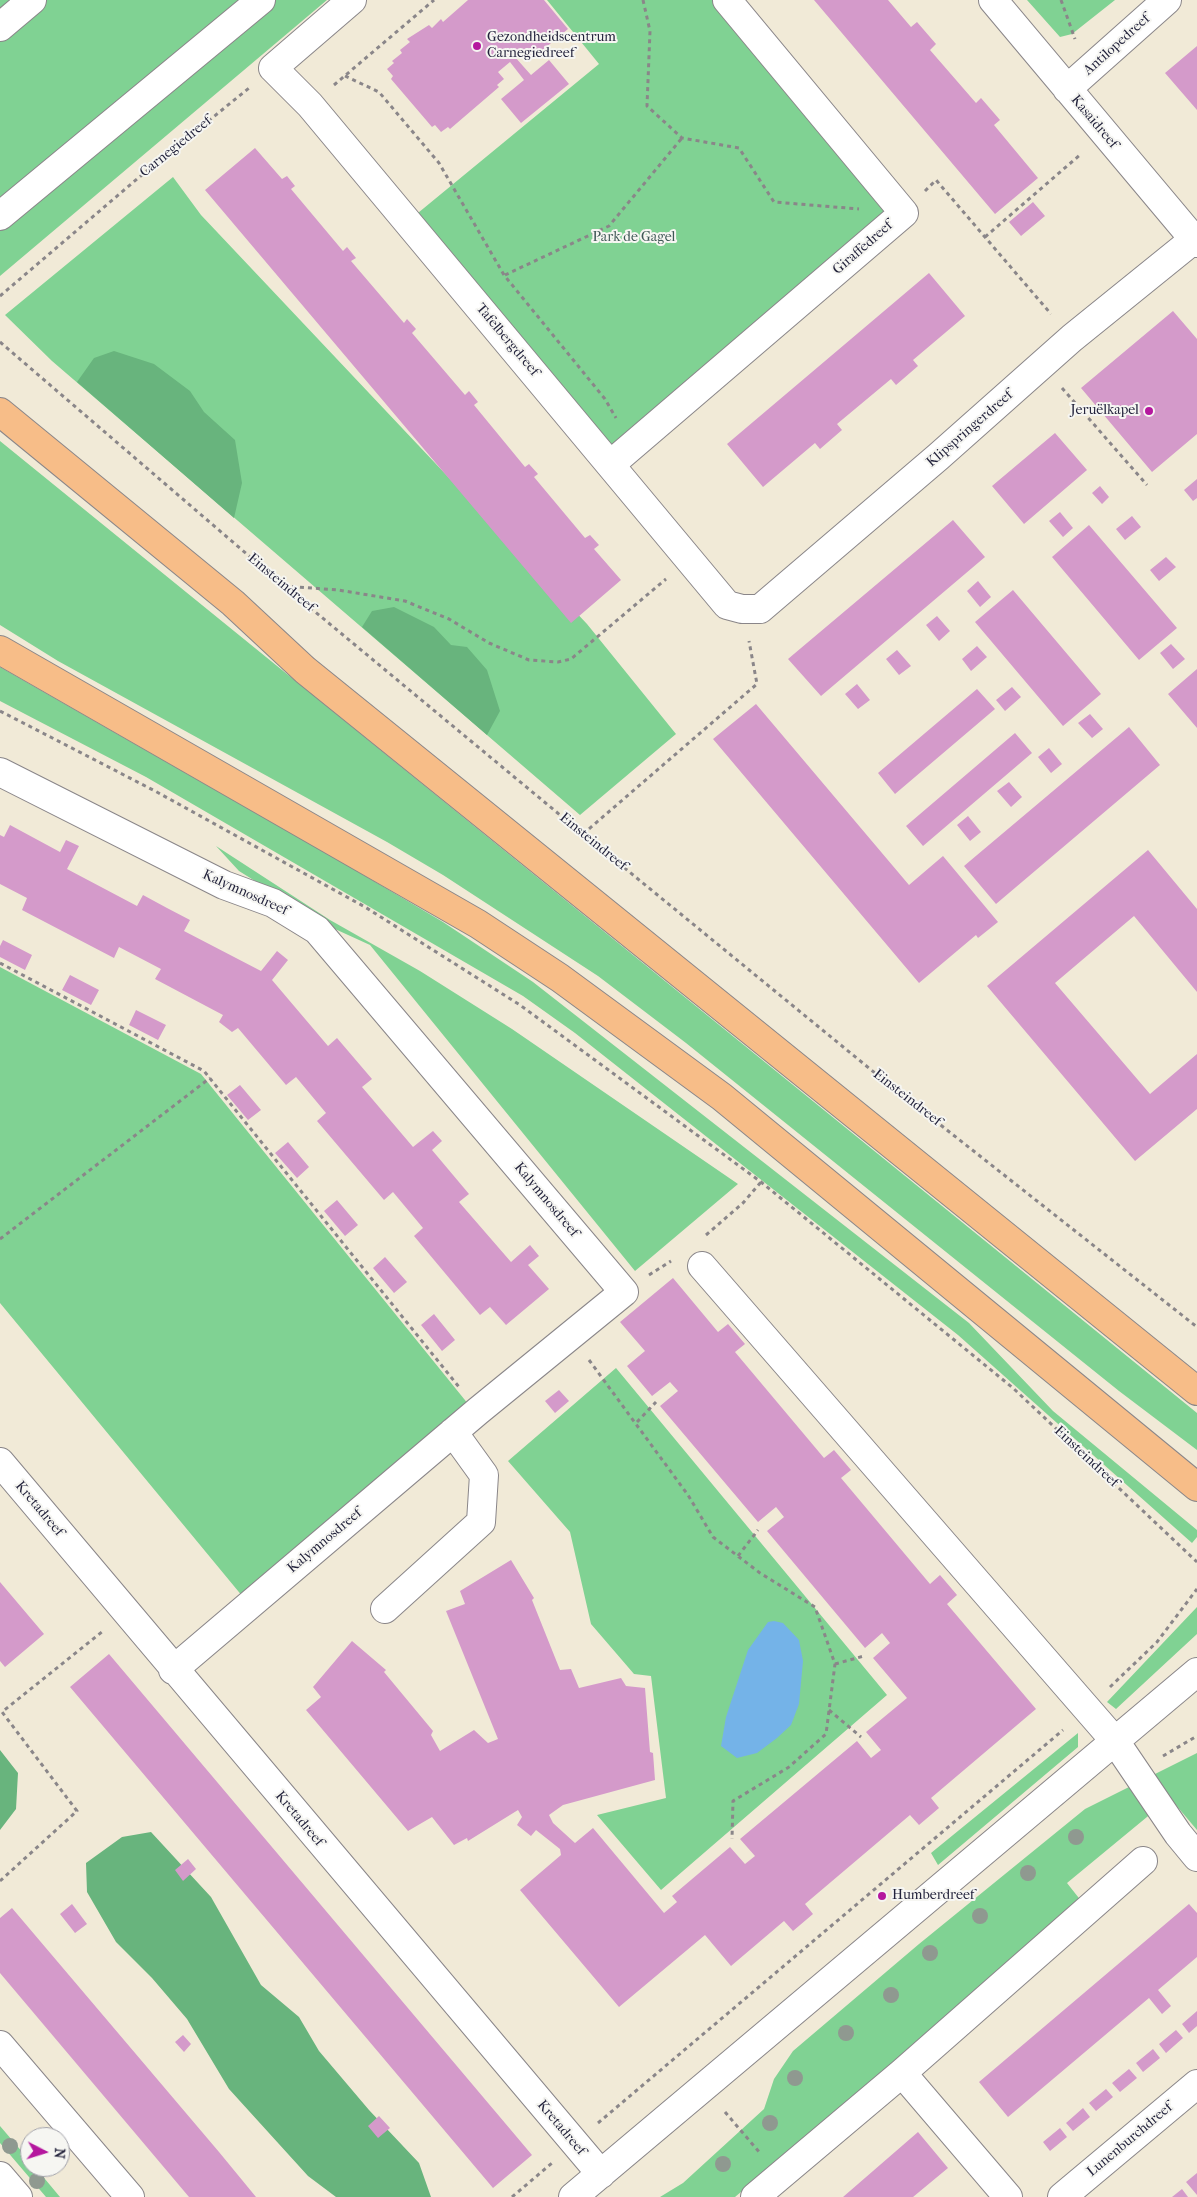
<!DOCTYPE html>
<meta charset="utf-8">
<style>
body{margin:0}
#map{position:relative;width:1197px;height:2197px;overflow:hidden;background:#f1ead7;font-family:"IM FELL French Canon",serif}
canvas{display:block}
.north{position:absolute;left:20px;top:2127px;width:50px;height:50px;box-sizing:border-box;background:#f6f6f2;border:1px solid #a1a1a9;border-radius:50%;rotate:95deg;font-size:14px;font-weight:700;line-height:20px;text-align:center;color:#22223b}
.north::after{content:'';display:block;margin:auto;width:18px;height:22px;background:#b5179e;clip-path:polygon(50% 0,100% 100%,50% 72%,0 100%)}
</style>
<div id="map">
<canvas width="1197" height="2197"></canvas>
<div class="north">N</div>
</div>
<script>
const c = document.querySelector('canvas').getContext('2d');
c.lineJoin = 'round';
function paint(path, color) { c.fillStyle = color; c.fill(path, 'evenodd'); }
const shape = rows => new Path2D(rows.map(r => 'M' + r).join(''));
function trace(path, color, width, dash) { c.strokeStyle = color; c.lineWidth = width; c.lineCap = dash ? 'butt' : 'round'; c.setLineDash(dash || []); c.stroke(path); }
function label(font, color, halo, rows, align = 'center') {
  c.font = font + ' "IM FELL French Canon",serif'; c.lineWidth = 4; c.setLineDash([]); c.textBaseline = 'middle'; c.strokeStyle = halo; c.fillStyle = color; for (const [text, x, y, turn = 0] of rows) {
    c.save(); c.translate(x, y); c.rotate((+turn || 0) * Math.PI / 180); c.textAlign = isNaN(turn) ? turn : align; if (halo) c.strokeText(text, 0, 0); c.fillText(text, 0, 0); c.restore();
  }
}
paint(shape([
 [0,0,327,0,0,276],
 [547,0,714,0,904,213,611,464,407,222,599,64],
 [1027,0,1115,0,1072,34,1060,37],
 [173,177,201,215,587,624,676,734,580,815,52,361,5,315],
 [0,441,1197,1413,1197,1450,1119,1391,686,1043,598,976,443,875,387,842,58,661,0,625],
 [0,667,350,867,443,922,533,982,969,1323,1053,1411,1197,1530,1197,1537,1192,1543,958,1335,575,1033,523,996,146,777,0,701],
 [216,846,330,920,420,971,512,1029,738,1184,635,1271,370,945,324,924,239,871],
 [0,967,201,1074,473,1410,243,1597,0,1303],
 [616,1368,887,1695,661,1890,597,1815,666,1798,651,1676,634,1674,591,1624,570,1532,508,1461],
 [1197,1607,1197,1634,1116,1709,1107,1702],
 [1078,1733,1078,1747,938,1865,931,1853],
 [1197,1753,1197,1830,1170,1798,1067,1883,1082,1902,735,2197,660,2197,683,2183,764,2109,774,2079,793,2051,919,1944,1085,1809],
 [0,2126,30,2161,30,2167,35,2167,60,2197,46,2197,0,2143]
]), '#80d293');
paint(shape([
 [114,351,154,364,190,391,204,412,235,440,242,483,234,518,77,382,94,358],
 [394,607,434,627,451,645,467,647,487,670,500,711,487,735,362,627,372,611],
 [0,1750,18,1773,16,1809,0,1830],
 [151,1832,211,1897,261,1985,299,2017,319,2051,369,2110,419,2163,431,2197,336,2197,308,2176,229,2089,187,2019,152,1978,116,1942,87,1892,86,1863,122,1837]
]), '#68b47d');
paint(shape([
 [774,1621,783,1623,799,1640,803,1661,799,1704,791,1725,777,1738,757,1753,737,1758,721,1746,726,1717,748,1650,768,1622]
]), '#74b3e8');
paint(shape([
 [468,0,544,0,568,29,528,62,520,53,515,57,531,75,549,60,569,84,521,123,501,99,524,80,510,62,498,72,504,79,497,85,499,87,450,129,448,127,441,132,435,125,432,127,391,79,393,76,387,69,394,63,392,61,402,53,400,50,410,42,407,39,429,25,432,28,441,19,443,22],
 [814,0,888,0,911,27,917,22,936,44,930,50,976,103,981,98,1000,120,994,125,1038,178,995,214],
 [1197,46,1197,110,1165,73],
 [255,148,282,179,287,176,295,186,291,189,343,251,347,247,356,258,351,261,404,323,407,319,416,329,412,333,465,395,469,391,478,402,474,405,525,467,529,464,538,474,534,477,585,538,590,535,599,545,594,549,621,580,571,623,205,190],
 [1033,202,1045,216,1021,236,1009,222],
 [929,273,965,316,913,360,918,366,896,385,891,379,837,424,842,430,820,449,815,443,763,487,727,444],
 [1173,311,1197,339,1197,434,1152,472,1081,388],
 [1055,433,1087,470,1024,524,992,486],
 [1197,479,1197,498,1193,501,1184,490],
 [1100,486,1109,497,1102,504,1092,493],
 [1060,512,1073,528,1063,537,1049,521],
 [1132,516,1141,527,1125,540,1116,529],
 [953,520,985,557,821,696,788,659],
 [1089,525,1177,628,1139,660,1052,557],
 [1166,557,1176,567,1159,581,1150,570],
 [978,581,991,597,980,607,967,591],
 [1013,590,1101,694,1063,726,975,622],
 [937,616,950,631,939,641,926,625],
 [1171,644,1185,659,1173,669,1160,653],
 [977,646,987,657,971,671,962,659],
 [897,650,911,666,899,675,886,659],
 [1197,669,1197,728,1168,694],
 [857,684,870,700,858,709,845,694],
 [1012,687,1021,697,1005,711,996,700],
 [977,689,995,709,895,794,878,773],
 [756,704,909,885,943,856,998,922,978,938,976,935,919,983,713,739],
 [1090,714,1103,729,1092,738,1078,723],
 [1129,727,1160,765,996,904,964,866],
 [1015,733,1032,753,923,846,906,826],
 [1049,748,1062,764,1051,773,1038,757],
 [1009,782,1022,797,1011,807,997,791],
 [968,816,981,832,970,841,957,825],
 [10,825,60,852,66,840,79,846,67,869,137,906,143,895,167,908,190,920,184,931,261,971,277,951,288,960,272,980,328,1046,337,1038,372,1079,362,1087,413,1147,433,1131,442,1141,432,1150,469,1194,459,1202,511,1262,530,1245,539,1256,528,1265,549,1289,506,1325,490,1307,480,1315,414,1236,423,1228,393,1192,384,1200,317,1121,326,1113,296,1077,286,1085,238,1028,232,1032,219,1022,223,1015,155,979,161,969,119,947,114,958,22,910,27,898,0,884,0,835,4,837],
 [1148,850,1197,909,1197,992,1134,916,1055,983,1150,1094,1197,1054,1197,1109,1135,1161,987,986],
 [3,940,32,955,25,970,0,957,0,946],
 [70,975,99,990,91,1005,62,990],
 [136,1010,166,1025,158,1040,129,1025],
 [240,1085,261,1110,248,1120,227,1095],
 [288,1142,309,1167,297,1178,275,1153],
 [337,1200,358,1225,345,1236,324,1211],
 [385,1257,407,1282,394,1293,373,1268],
 [673,1278,718,1332,728,1324,745,1344,735,1352,824,1458,834,1450,851,1470,841,1478,930,1584,940,1575,957,1595,947,1604,1036,1709,931,1798,939,1808,919,1825,910,1815,805,1904,813,1914,793,1931,784,1921,731,1966,705,1935,619,2007,520,1890,561,1855,560,1849,536,1830,531,1836,517,1825,522,1817,518,1810,468,1841,467,1838,454,1845,432,1817,408,1831,306,1710,321,1697,313,1687,352,1641,386,1670,384,1672,433,1731,431,1735,440,1751,474,1730,488,1743,498,1739,446,1611,465,1604,460,1591,511,1560,534,1598,532,1600,560,1670,571,1669,579,1688,621,1678,626,1686,645,1688,650,1752,653,1753,655,1780,563,1805,549,1815,553,1823,575,1843,593,1828,664,1913,677,1902,672,1896,730,1847,745,1864,755,1856,740,1839,857,1741,871,1758,881,1750,866,1732,907,1698,873,1658,890,1643,882,1633,865,1648,767,1531,784,1517,776,1507,758,1522,660,1406,678,1391,670,1382,652,1396,627,1366,645,1351,620,1322],
 [434,1314,455,1340,442,1351,421,1325],
 [559,1390,569,1401,555,1413,545,1401],
 [0,1582,44,1634,5,1667,0,1661],
 [109,1654,532,2155,493,2188,70,1687],
 [188,1859,196,1869,183,1881,175,1870],
 [72,1904,87,1924,75,1933,60,1914],
 [1189,1904,1197,1913,1197,1957,1158,1990,1171,2006,1162,2014,1149,1998,1008,2117,979,2082],
 [12,1908,219,2152,256,2197,189,2197,0,1973,0,1918],
 [1197,2011,1197,2026,1189,2033,1182,2024],
 [1176,2030,1183,2038,1166,2053,1159,2044],
 [183,2035,191,2044,184,2052,175,2042],
 [1153,2049,1160,2058,1143,2072,1136,2063],
 [1129,2069,1137,2078,1120,2092,1112,2083],
 [1106,2089,1113,2097,1096,2111,1089,2103],
 [1083,2108,1090,2117,1073,2131,1066,2123],
 [379,2116,390,2128,378,2138,368,2126],
 [1060,2128,1067,2137,1050,2151,1043,2142],
 [918,2132,948,2168,913,2197,843,2197],
 [1197,2173,1197,2195,1186,2182],
 [1182,2189,1188,2197,1172,2197]
]), '#d49aca');
const minor = shape([
 [352,0,273,68,310,105,727,605,742,609,760,609,938,457,1072,338,1197,237],
 [993,0,1197,243],
 [0,27,32,0],
 [1067,89,1167,0],
 [0,216,261,0],
 [611,464,904,213,727,0],
 [0,772,224,885,273,903,317,930,624,1292,478,1411,173,1670],
 [702,1266,1115,1741,1178,1834,1197,1857],
 [0,1462,601,2174],
 [385,1609,481,1522,484,1475,453,1432],
 [0,2045,130,2197],
 [902,2073,1008,2197],
 [0,2176,18,2197],
 [573,2197,1197,1672],
 [755,2197,902,2073,1143,1861],
 [1062,2197,1197,2084]
]);
const major = shape([
 [0,412,233,603,305,670,1197,1391],
 [0,650,478,924,560,978,722,1097,1197,1487]
]);
trace(minor, '#8a8689', 30);
trace(major, '#8a8689', 30);
trace(shape([
 [643,0,650,31,647,106,682,138,739,148,774,202,859,209],
 [1061,0,1075,39],
 [345,76,379,92,439,163,504,275,605,399,616,418],
 [334,85,434,0],
 [925,191,936,180,1051,314],
 [985,237,1081,154],
 [505,275,609,226,682,138],
 [0,296,137,179,249,88],
 [0,342,284,586,583,834,886,1082,1197,1327],
 [1062,388,1147,485],
 [284,586,338,590,405,601,449,619,489,643,529,660,558,662,571,659,666,579],
 [0,711,155,791,365,907,520,1005,761,1182,1013,1388,1197,1562],
 [583,834,757,684,749,641],
 [0,963,204,1071,459,1387],
 [706,1235,743,1203,761,1182],
 [0,1239,210,1078],
 [649,1275,671,1261],
 [589,1360,688,1495,713,1537,760,1573,815,1607,835,1664,826,1734,789,1767,733,1801,732,1839],
 [637,1422,656,1402],
 [738,1556,758,1530],
 [835,1664,864,1656],
 [1110,1687,1157,1642,1197,1589],
 [829,1710,861,1737],
 [1163,1756,1197,1736],
 [0,1881,77,1811,2,1712,103,1631],
 [725,2112,760,2153],
 [598,2123,1063,1730],
 [512,2197,552,2163]
]), '#8a8689', 3, [4, 4]);
trace(minor, '#fff', 28);
trace(major, '#f7bd88', 28);
c.fillStyle = '#8f9990';
for (const [x, y] of [
 [1076,1837],
 [1028,1873],
 [980,1916],
 [930,1953],
 [891,1995],
 [846,2033],
 [795,2078],
 [770,2123],
 [10,2146],
 [723,2164],
 [37,2181]
]) { c.beginPath(); c.arc(x, y, 8, 0, 2 * Math.PI); c.fill(); }
for (const [x, y, r, color] of [
 [477,46,5,"#b5179e"],
 [1149,411,5,"#b5179e"],
 [882,1896,5,"#b5179e"]
]) { const dot = new Path2D(); dot.arc(x, y, r, 0, 2 * Math.PI); c.fillStyle = color; c.fill(dot); trace(dot, '#f6f6f2', 2); }
label('14px', '#22223b', '#f6f6f2', [
 ["Gezondheidscentrum",487,38],
 ["Carnegiedreef",487,54],
 ["Jeruëlkapel",1139,411,"right"],
 ["Humberdreef",892,1896]
], 'left');
label('14px', '#22223b', '#f6f6f2', [
 ["Antilopedreef",1117,45,-42],
 ["Kasaidreef",1094,122,50],
 ["Carnegiedreef",176,147,-39],
 ["Giraffedreef",863,248,-41],
 ["Tafelbergdreef",507,340,50],
 ["Klipspringerdreef",970,429,-41],
 ["Einsteindreef",281,583,40],
 ["Einsteindreef",593,842,39],
 ["Kalymnosdreef",245,893,24],
 ["Einsteindreef",907,1098,38],
 ["Kalymnosdreef",546,1200,50],
 ["Einsteindreef",1086,1457,43],
 ["Kretadreef",39,1509,50],
 ["Kalymnosdreef",325,1541,-40],
 ["Kretadreef",299,1819,50],
 ["Kretadreef",561,2128,50],
 ["Lunenburchdreef",1130,2140,-40]
]);
label('14px', '#3e5755', '#f6f6f2', [
 ["Park de Gagel",634,238]
]);
</script>
